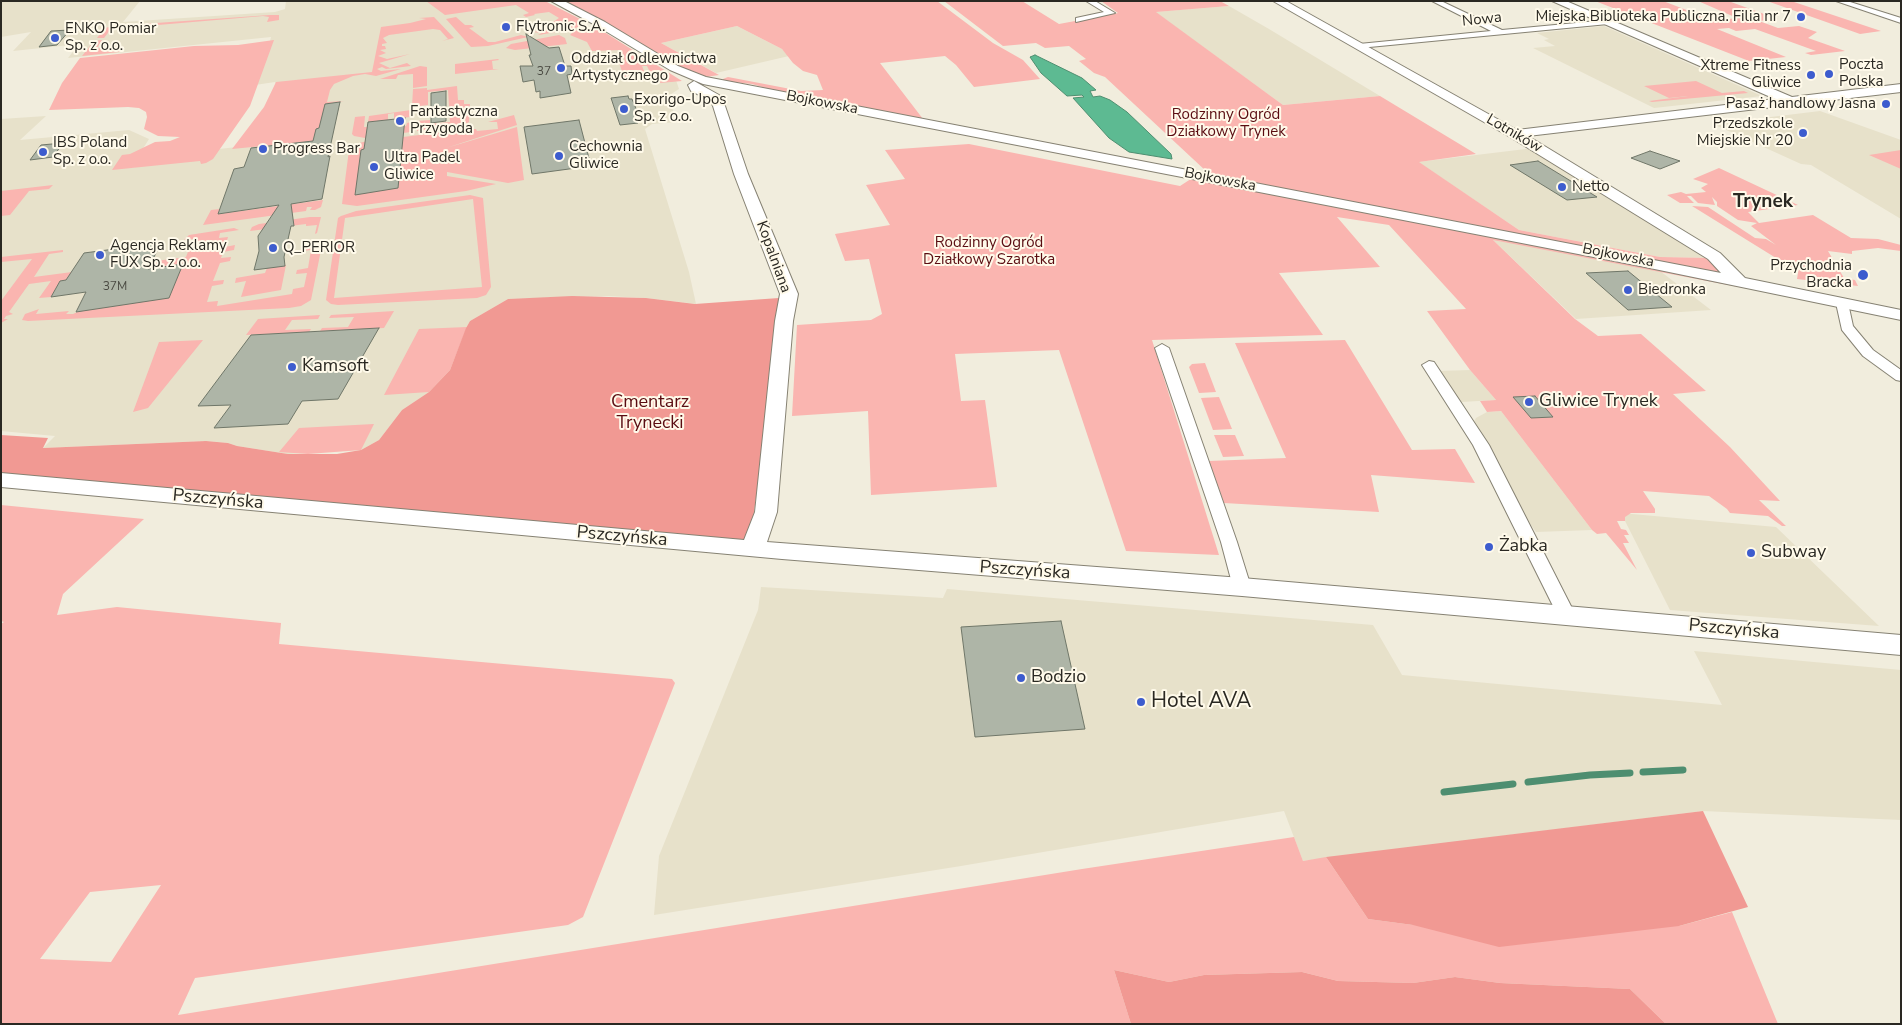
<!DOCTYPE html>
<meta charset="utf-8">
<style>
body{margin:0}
#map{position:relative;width:1902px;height:1025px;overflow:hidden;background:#f1eddd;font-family:"Nunito Sans",sans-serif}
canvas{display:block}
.frame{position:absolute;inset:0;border:2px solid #2a2822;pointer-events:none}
</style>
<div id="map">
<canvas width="1902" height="1025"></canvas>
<div class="frame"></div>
</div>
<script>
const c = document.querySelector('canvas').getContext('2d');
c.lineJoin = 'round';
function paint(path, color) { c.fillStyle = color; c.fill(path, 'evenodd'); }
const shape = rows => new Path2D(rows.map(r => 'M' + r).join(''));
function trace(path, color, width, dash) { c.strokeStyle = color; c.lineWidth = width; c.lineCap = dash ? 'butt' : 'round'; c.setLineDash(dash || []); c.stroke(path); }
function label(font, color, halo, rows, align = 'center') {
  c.font = font + ' "Nunito Sans",sans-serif'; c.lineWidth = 4; c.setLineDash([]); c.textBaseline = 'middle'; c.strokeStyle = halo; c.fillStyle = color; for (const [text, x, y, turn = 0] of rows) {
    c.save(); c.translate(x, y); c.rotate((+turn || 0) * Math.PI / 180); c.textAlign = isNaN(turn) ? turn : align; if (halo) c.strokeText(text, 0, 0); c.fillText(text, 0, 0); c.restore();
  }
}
paint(shape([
 [1,1,140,1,123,22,275,12,285,9,286,1,541,1,676,80,679,89,668,96,677,122,652,124,645,129,689,272,696,304,646,298,606,296,508,299,470,321,429,392,402,410,379,440,361,450,288,454,237,446,228,443,206,441,43,448,55,436,1,431,1,119,46,116,20,140,129,130,149,139,131,168,219,149,300,140,275,82,255,85,267,54,271,37,68,58,79,44,13,51,31,32,1,37],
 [1229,6,1269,29,1380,96,1283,105,1155,12],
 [737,26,782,49,789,56,716,73,661,43],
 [1604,26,1762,96,1654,108,1533,48,1555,46,1544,40,1549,39,1537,33],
 [1820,111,1901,140,1901,219,1811,165,1801,164,1713,124],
 [1534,148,1710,258,1660,257,1519,230,1418,162],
 [1492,239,1660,271,1711,310,1576,319],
 [1470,370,1496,400,1461,402,1438,371],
 [1501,411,1592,530,1536,532,1516,504,1471,427,1476,418,1487,412],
 [1621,513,1776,527,1879,626,1670,610],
 [761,587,943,598,947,589,1373,625,1402,675,1722,705,1694,651,1901,670,1901,820,1703,811,1303,861,1284,811,961,866,654,915,659,856,758,610]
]), '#e7e1ca');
paint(shape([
 [426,1,545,1,588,23,573,29,569,26,573,25,565,26,567,30,539,35,538,35,542,33,533,32,556,28,553,26,561,23,553,22,559,18,549,12,534,14,535,15,526,17,523,15,529,13,516,5,445,15],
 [562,1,937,1,993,43,1023,60,1040,79,974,87,956,65,945,56,880,63,923,119,783,93,752,84,723,81,723,79,728,77,801,91,823,90,817,75,803,71,793,63,782,49,737,26,661,43,719,75,706,77,683,68,611,26],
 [944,1,1022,1,1059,24,1118,13,1101,1,1220,1,1229,6,1156,12,1283,105,1380,96,1476,154,1419,162,1519,230,1660,257,1710,258,1749,289,1493,240,1575,319,1598,336,1641,334,1706,391,1673,394,1730,447,1780,501,1759,500,1786,526,1782,526,1768,516,1730,513,1727,509,1709,496,1643,491,1655,509,1655,513,1631,513,1625,517,1625,521,1617,521,1621,529,1626,530,1629,535,1624,535,1629,543,1623,543,1637,570,1606,533,1597,534,1592,530,1501,411,1487,412,1480,401,1496,400,1470,370,1427,311,1466,309,1389,225,1337,217,1380,267,1279,273,1323,335,1152,340,1219,555,1126,551,1059,350,955,354,961,401,985,400,997,487,871,495,868,411,792,416,797,325,871,320,882,314,869,259,845,261,835,234,890,225,866,185,905,179,885,150,969,144,1180,186,1197,175,1207,172,1105,77,1094,73,1079,61,1086,59,1069,46,1045,48,1036,43,1003,46],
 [1595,1,1663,1,1710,19,1721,20,1737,18,1698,1,1733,1,1731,2,1778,19,1759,21,1778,28,1799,26,1817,32,1808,38,1845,51,1811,55,1805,53,1816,51,1755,29,1736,31,1729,28,1717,29,1786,57,1749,61],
 [1767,1,1791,1,1881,31,1860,34],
 [270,15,279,15,279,20,267,22,269,17,263,16,111,29,104,38,97,38,105,28,113,26],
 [434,17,454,38,442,41,448,39,440,30,433,29,389,35,383,38,387,43,382,44,382,46,385,46,386,49,380,50,386,53,378,56,387,59,410,54,379,63,390,68,407,63,411,66,386,69,382,67,377,69,381,71,401,69,376,76,365,74,353,76,334,84,330,90,327,102,344,101,325,104,319,128,316,129,313,141,232,149,264,107,276,82,372,72,381,27,410,23,426,19,419,18],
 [456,17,465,25,471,25,474,27,469,28,488,42,495,42,521,35,528,37,488,46,471,47,446,19],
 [590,28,601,30,682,81,660,83,649,77,652,76,647,66,642,66,646,76,624,78,619,62,625,61,620,50,592,51,587,42,570,35,574,31],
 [559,35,565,38,567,44,515,50,506,48,511,44],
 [102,40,97,48,119,46,117,49,121,49,119,52,82,56,94,41],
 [274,40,250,106,213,159,206,163,201,164,200,161,112,170,122,155,130,154,155,142,170,141,180,137,158,136,144,129,147,117,146,112,139,108,128,107,49,110,62,83,80,58,194,46,238,45],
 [498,59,499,60,492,61,493,69,499,69,455,74,455,64],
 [420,66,427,67,427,86,413,88,413,74,398,75,396,79,380,79],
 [1696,81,1722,93,1744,91,1748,93,1652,102,1649,101,1688,96,1669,98,1644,86],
 [457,86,458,100,464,100,464,104,470,104,469,122,461,126,417,131,417,121,430,120,430,124,450,122,448,90,428,92,428,105,412,107,413,89,427,88,427,90],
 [411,110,410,117,394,119,394,113,388,114,388,120,368,122,369,116],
 [514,115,517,125,446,148,517,127,524,180,508,183,447,172,447,176,496,184,466,191,357,206,342,204,349,150,353,145,363,142,467,129,476,129,477,131,498,129,497,122,488,122],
 [365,116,364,127,369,127,369,131,406,126,407,123,411,122,411,132,365,138,354,136,352,134,355,117],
 [1901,150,1901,169,1869,155],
 [1719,168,1798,205,1748,212,1759,223,1813,215,1851,238,1878,239,1901,245,1901,251,1878,248,1852,251,1852,254,1828,251,1844,278,1855,280,1858,286,1797,279,1799,267,1797,271,1692,206,1708,207,1755,238,1766,239,1776,245,1751,226,1757,223,1738,220,1717,206,1717,202,1712,197,1715,205,1698,203,1691,196,1687,196,1694,203,1680,203,1667,195,1681,192,1686,194,1706,192,1701,188,1708,184,1693,179],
 [53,185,49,189,29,191,10,215,1,216,1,191],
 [470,195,483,198,491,287,486,295,477,298,338,305,331,304,326,300,338,218,341,216,356,211],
 [473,199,482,287,334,298,345,218],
 [323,200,321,207,315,210,310,210,312,207,307,207,306,211,203,225,211,210,220,209,219,214],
 [310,217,321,217,317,233,315,234,317,225,306,226,306,224,250,231,252,227,259,224],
 [234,228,239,230,220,233,219,238,228,237,225,247,235,245,234,250,223,252,221,258,231,257,230,261,220,263,213,281,224,280,223,284,212,286,207,302,218,301,217,306,292,294,293,289,304,287,307,273,296,274,297,270,308,268,311,250,302,251,302,248,319,243,322,245,311,300,301,306,289,308,28,321,22,320,25,314,39,309,36,314,69,311,66,314,73,314,182,264,60,281,51,297,39,298,51,281,29,284,9,312,13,314,6,316,4,319,8,319,1,323,1,301,32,259,1,262,1,257,63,250,63,252,49,254,34,277,186,257,189,249,180,250,181,248,191,247,194,239,184,240,189,235],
 [286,265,281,290,241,297,246,281,235,283,236,278,265,273,267,268],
 [394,311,384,328,320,331,322,328,348,327,354,317,329,318,331,315],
 [320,315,318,319,292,320,285,330,311,329,309,332,246,335,258,319],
 [467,327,450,370,429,392,384,395,419,329],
 [203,340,148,408,133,412,159,342],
 [1345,340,1412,450,1455,449,1475,483,1371,475,1379,512,1224,503,1209,461,1286,458,1235,343],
 [1205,363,1216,392,1199,393,1189,367,1192,364],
 [1219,397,1232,429,1213,430,1201,398],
 [374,424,361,450,308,454,279,452,299,428],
 [1214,435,1235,435,1244,456,1223,457],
 [1,505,144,519,63,594,57,615,117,607,281,623,279,644,672,679,675,683,583,917,568,925,195,978,178,1015,1082,869,1294,837,1303,861,1326,857,1368,919,1413,925,1679,926,1732,912,1778,1024,1666,1024,1630,989,1500,983,1455,977,1413,983,1338,981,1302,972,1204,975,1169,982,1114,970,1131,1024,1,1024,1,624,4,622,1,621],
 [161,885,111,962,40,959,90,892]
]), '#fab5b0');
paint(shape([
 [572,296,646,298,695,304,779,298,773,374,750,541,1,480,1,435,48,438,43,448,206,441,228,443,237,446,288,454,337,454,361,450,379,440,402,410,429,392,450,370,466,328,470,321,508,299],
 [1703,811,1748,907,1679,926,1499,947,1413,925,1368,919,1326,857],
 [1114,970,1169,982,1204,975,1302,972,1338,981,1413,983,1455,977,1500,983,1630,989,1666,1024,1131,1024]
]), '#f19993');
const water = shape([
 [1035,55,1082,78,1096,90,1090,91,1093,97,1100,96,1110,100,1127,112,1171,154,1172,159,1129,152,1109,138,1073,98,1084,97,1082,95,1067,96,1041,73,1030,57,1035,55]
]);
paint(water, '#5dba92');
trace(water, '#4e8e70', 1);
trace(shape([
 [1643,772,1683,770],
 [1528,782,1590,775,1630,773],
 [1444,792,1513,784]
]), '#4e8e70', 7);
const building = shape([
 [70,30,57,45,39,47,51,31,70,30],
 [526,34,549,48,559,47,565,66,571,66,572,74,567,75,571,93,540,98,540,91,536,92,534,80,523,82,520,66,533,66,529,55,531,55,526,34],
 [446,91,446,121,431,123,431,93,446,91],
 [628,96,629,99,632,99,640,118,637,118,638,123,620,125,611,98,628,96],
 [340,102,328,157,330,156,322,199,291,204,294,226,291,226,284,257,285,266,254,270,259,251,258,236,279,205,218,214,234,169,244,167,251,148,313,141,316,129,319,128,325,104,340,102],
 [405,118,398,188,355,195,361,150,364,149,368,122,405,118],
 [579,120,591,166,532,174,524,127,579,120],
 [63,143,53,157,30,160,41,145,63,143],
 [1650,151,1680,161,1660,169,1631,158,1650,151],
 [1538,161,1597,197,1567,200,1510,165,1538,161],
 [161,243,148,269,183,264,169,298,76,312,86,292,51,297,60,281,66,280,84,253,161,243],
 [1628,271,1672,307,1628,310,1586,273,1628,271],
 [379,328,338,399,302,401,288,424,214,428,231,405,198,406,251,335,379,328],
 [1535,396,1553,417,1531,418,1513,397,1535,396],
 [1061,621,1085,729,975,737,961,627,1061,621]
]);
paint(building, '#aeb5a7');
trace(building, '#707769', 1);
const street = shape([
 [1086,1,1095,1,1115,13,1076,22,1076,18,1104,12,1086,1],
 [1432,1,1441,1,1502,30,1608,20,1612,22,1608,24,1359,48,1355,46,1359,44,1491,31,1432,1],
 [1836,1,1847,1,1901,18,1901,23,1836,1],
 [1842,299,1848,303,1853,326,1873,350,1901,370,1901,381,1896,380,1863,356,1842,330,1836,303,1842,299],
 [1162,344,1169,348,1237,542,1251,587,1248,591,1242,593,1236,591,1233,587,1221,542,1155,348,1162,344],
 [1429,361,1434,362,1489,445,1576,616,1573,621,1567,623,1561,621,1558,616,1473,445,1422,365,1429,361]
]);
const secondary = shape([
 [551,1,564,1,605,22,678,66,706,77,1721,273,1708,259,1510,137,1273,1,1286,1,1517,130,1775,99,1552,1,1566,1,1792,97,1901,84,1901,92,1528,136,1720,253,1745,278,1901,310,1901,320,1640,266,703,84,670,70,597,26,551,1],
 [694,81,719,95,725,106,748,174,798,294,793,321,777,512,767,542,1242,578,1901,635,1901,655,1242,596,782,559,1,487,1,473,744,540,755,512,775,321,780,294,734,174,713,106,710,100,691,91,688,85,694,81]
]);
trace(street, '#868273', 2);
trace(secondary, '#868273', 2);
paint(street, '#fff');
paint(secondary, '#fff');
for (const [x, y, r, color] of [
 [1801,17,5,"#3d5cce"],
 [506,27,5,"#3d5cce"],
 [55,38,5,"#3d5cce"],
 [561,68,5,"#3d5cce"],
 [1829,74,5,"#3d5cce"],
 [1811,75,5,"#3d5cce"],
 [1886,104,5,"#3d5cce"],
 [624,109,5,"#3d5cce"],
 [400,121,5,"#3d5cce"],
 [1803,133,5,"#3d5cce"],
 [263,149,5,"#3d5cce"],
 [43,152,5,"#3d5cce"],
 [559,156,5,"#3d5cce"],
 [374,167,5,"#3d5cce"],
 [1562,187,5,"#3d5cce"],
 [273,248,5,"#3d5cce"],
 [100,255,5,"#3d5cce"],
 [1863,275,6,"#3d5cce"],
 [1628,290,5,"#3d5cce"],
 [292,367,5,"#3d5cce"],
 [1529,402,5,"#3d5cce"],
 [1489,547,5,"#3d5cce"],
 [1751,553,5,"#3d5cce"],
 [1021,678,5,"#3d5cce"],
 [1141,702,5,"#3d5cce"]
]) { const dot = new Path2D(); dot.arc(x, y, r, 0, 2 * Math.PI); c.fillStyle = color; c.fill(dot); trace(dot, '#fffaea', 2); }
label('12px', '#4b4b43', null, [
 ["37",544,72],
 ["37M",115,287]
]);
label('15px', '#2a2822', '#fffaea', [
 ["Miejska Biblioteka Publiczna. Filia nr 7",1791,17,"right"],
 ["Flytronic S.A.",516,27],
 ["ENKO Pomiar",65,29],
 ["Sp. z o.o.",65,46],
 ["Oddział Odlewnictwa",571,59],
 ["Artystycznego",571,76],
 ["Poczta",1839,65],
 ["Polska",1839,82],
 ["Xtreme Fitness",1801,66,"right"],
 ["Gliwice",1801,83,"right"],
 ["Exorigo-Upos",634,100],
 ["Sp. z o.o.",634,117],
 ["Pasaż handlowy Jasna",1876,104,"right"],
 ["Fantastyczna",410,112],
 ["Przygoda",410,129],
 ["Przedszkole",1793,124,"right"],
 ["Miejskie Nr 20",1793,141,"right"],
 ["IBS Poland",53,143],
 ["Sp. z o.o.",53,160],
 ["Cechownia",569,147],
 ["Gliwice",569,164],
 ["Progress Bar",273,149],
 ["Ultra Padel",384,158],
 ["Gliwice",384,175],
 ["Netto",1572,187],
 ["Agencja Reklamy",110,246],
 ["FUX Sp. z o.o.",110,263],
 ["Q_PERIOR",283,248],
 ["Przychodnia",1852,266,"right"],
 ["Bracka",1852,283,"right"],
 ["Biedronka",1638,290]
], 'left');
label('15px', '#2a2822', '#fffaea', [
 ["Nowa",1482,20,-6],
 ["Bojkowska",822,103,11],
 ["Lotników",1514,134,30],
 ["Bojkowska",1220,180,11],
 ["Bojkowska",1618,256,11],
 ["Kopalniana",773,257,70]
]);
label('15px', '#5a0c11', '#fffaea', [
 ["Rodzinny Ogród",1226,115],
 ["Działkowy Trynek",1226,132],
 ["Rodzinny Ogród",989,243],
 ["Działkowy Szarotka",989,260]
]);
label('18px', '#2a2822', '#fffaea', [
 ["Kamsoft",302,367],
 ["Gliwice Trynek",1539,402],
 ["Żabka",1499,547],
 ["Subway",1761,553],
 ["Bodzio",1031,678]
], 'left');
label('18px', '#5a0c11', '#fffaea', [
 ["Cmentarz",650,403],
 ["Trynecki",650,424]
]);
label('18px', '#2a2822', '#fffaea', [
 ["Pszczyńska",218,500,5],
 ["Pszczyńska",622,537,5],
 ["Pszczyńska",1025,571,4],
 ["Pszczyńska",1734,630,5]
]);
label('bold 19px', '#2a2822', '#fffaea', [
 ["Trynek",1763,202]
]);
label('21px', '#2a2822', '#fffaea', [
 ["Hotel AVA",1151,702]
], 'left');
</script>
